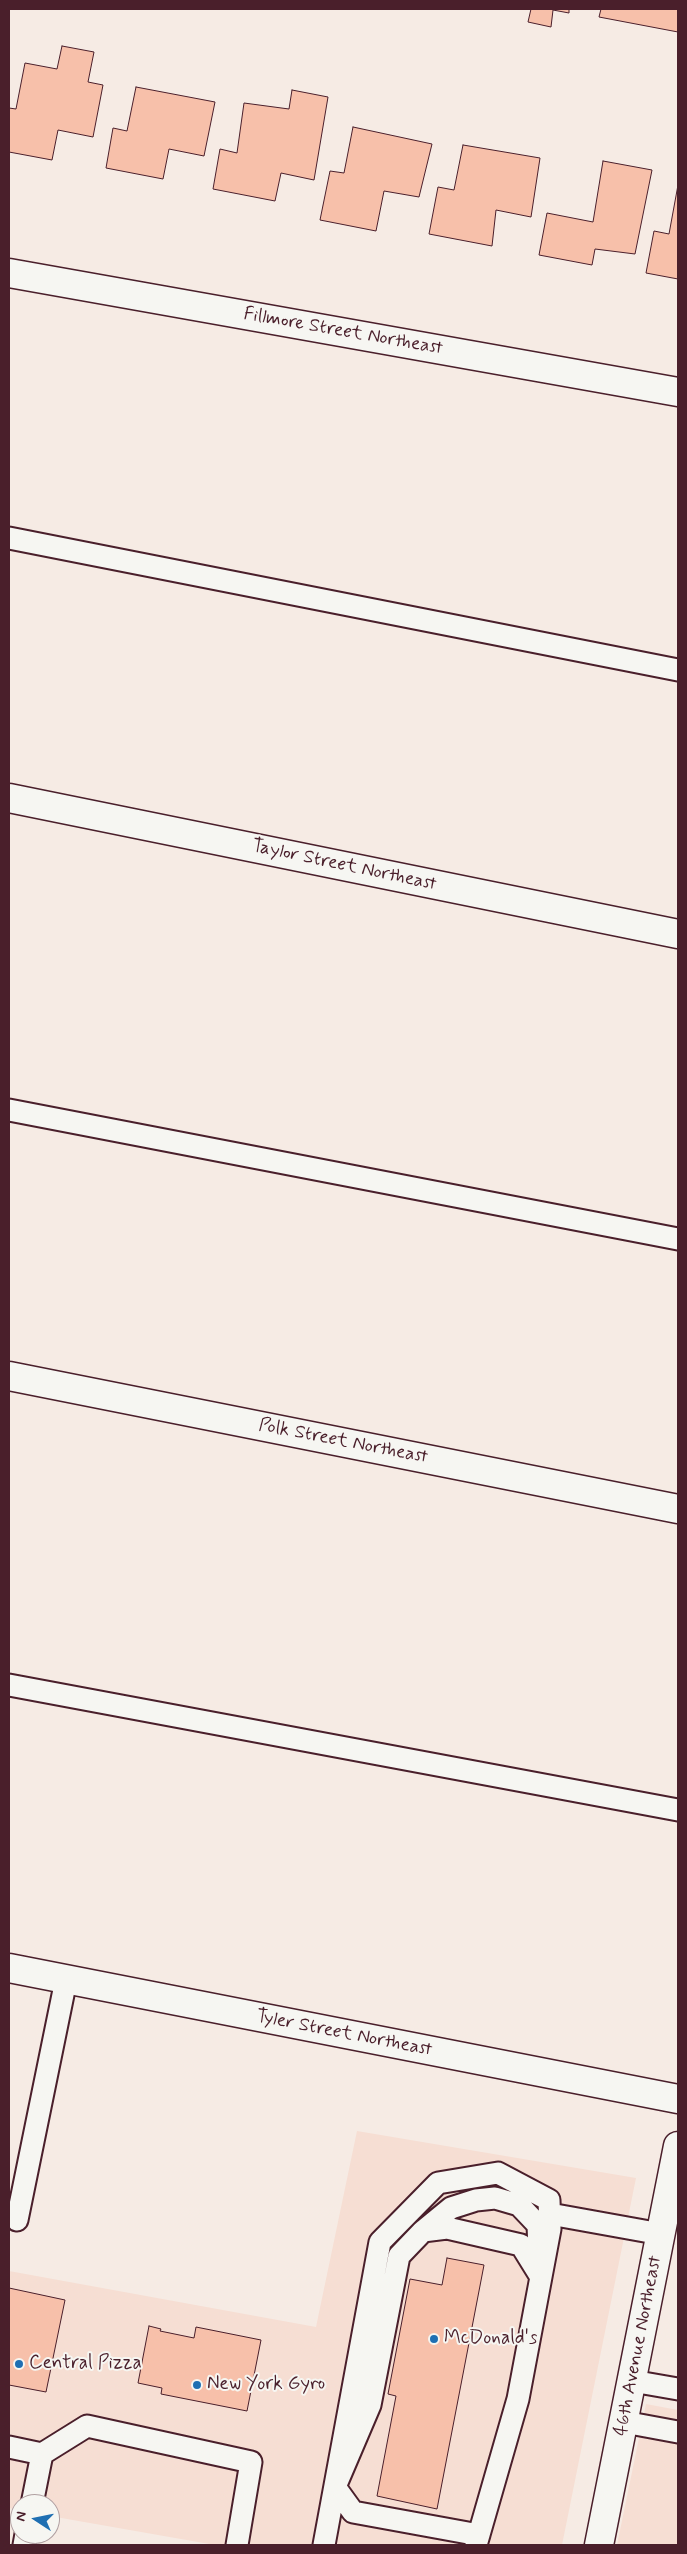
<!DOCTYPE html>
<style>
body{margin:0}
#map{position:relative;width:687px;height:2554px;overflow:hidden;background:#f6ebe4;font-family:Mynerve,sans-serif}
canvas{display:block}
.frame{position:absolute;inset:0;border:10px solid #4a1f2b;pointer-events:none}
.north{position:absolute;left:10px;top:2494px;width:50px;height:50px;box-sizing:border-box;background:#f6f6f2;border:1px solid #b1a0a2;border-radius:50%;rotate:281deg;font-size:14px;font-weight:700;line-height:20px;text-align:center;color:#4a1f2b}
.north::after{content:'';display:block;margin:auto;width:18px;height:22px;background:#1f6fb2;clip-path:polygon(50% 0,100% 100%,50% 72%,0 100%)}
</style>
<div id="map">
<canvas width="687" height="2554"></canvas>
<div class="frame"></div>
<div class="north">N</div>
</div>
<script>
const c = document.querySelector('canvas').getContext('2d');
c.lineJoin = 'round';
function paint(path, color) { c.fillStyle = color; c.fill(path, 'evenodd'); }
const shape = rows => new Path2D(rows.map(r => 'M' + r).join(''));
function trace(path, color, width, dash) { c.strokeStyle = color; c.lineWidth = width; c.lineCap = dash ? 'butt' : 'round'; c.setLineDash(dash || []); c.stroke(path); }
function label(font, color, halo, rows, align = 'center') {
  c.font = font + ' Mynerve,sans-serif'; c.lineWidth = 4; c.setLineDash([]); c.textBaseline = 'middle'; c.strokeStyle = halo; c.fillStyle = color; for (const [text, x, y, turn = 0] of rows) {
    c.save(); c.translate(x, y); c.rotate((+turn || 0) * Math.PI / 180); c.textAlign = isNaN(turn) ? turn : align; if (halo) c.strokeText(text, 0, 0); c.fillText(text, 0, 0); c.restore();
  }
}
paint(shape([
 [357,2131,636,2178,562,2545,215,2545,50,2516,50,2504,20,2504,20,2510,9,2508,9,2271,316,2327],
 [646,2404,678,2410,678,2545,617,2545]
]), '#f6ded3');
const building = shape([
 [531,9,569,9,569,13,553,10,551,27,528,22,531,9],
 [601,9,678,9,678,32,599,17,601,9],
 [62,46,94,52,88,82,103,85,93,137,58,130,52,160,9,152,9,108,16,109,25,63,57,69,62,46],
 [136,87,215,102,204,156,169,149,163,179,106,168,113,128,127,131,136,87],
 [292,90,328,97,314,180,281,173,275,201,213,189,220,149,237,153,244,103,289,109,292,90],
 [353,127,432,144,419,197,384,191,376,231,320,220,330,171,344,173,353,127],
 [463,145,540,158,531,217,496,210,492,246,429,234,438,187,454,190,463,145],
 [603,161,652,170,635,254,595,249,592,265,539,255,547,213,593,222,603,161],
 [678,185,678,279,646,273,654,231,669,234,678,185],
 [447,2258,484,2265,437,2509,377,2496,396,2396,388,2394,410,2279,442,2285,447,2258],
 [9,2288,65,2300,46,2392,9,2385,9,2288],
 [149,2326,161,2329,160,2331,194,2338,196,2327,261,2340,247,2411,161,2394,162,2388,138,2383,149,2326]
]);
paint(building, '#f7c0aa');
trace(building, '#4a1f2b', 1);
const service = shape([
 [9,538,678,670],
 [9,1110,678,1239],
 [9,1685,678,1810],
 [550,2214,661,2234],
 [17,2220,66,1980],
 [423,2231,447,2228,521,2245,539,2274],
 [632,2381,678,2389],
 [624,2422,678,2432],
 [9,2447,42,2454,32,2504],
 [42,2454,87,2426,251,2462,237,2545],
 [479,2535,353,2512,335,2487,370,2405,399,2256,423,2231,451,2208,476,2200,495,2198,519,2205,538,2225,539,2250],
 [24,2545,26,2534],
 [324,2545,380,2242,438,2183,498,2173,549,2200,550,2229,518,2399,476,2545]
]);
const minor = shape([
 [9,273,678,392],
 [9,798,678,934],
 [9,1376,678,1509],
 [9,1968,678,2099],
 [599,2545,678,2146]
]);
trace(service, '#4a1f2b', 25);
trace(minor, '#4a1f2b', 31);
trace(service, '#f6f6f2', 21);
trace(minor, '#f6f6f2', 28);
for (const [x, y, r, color] of [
 [434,2339,5,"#1f6fb2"],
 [19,2364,5,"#1f6fb2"],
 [197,2385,5,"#1f6fb2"]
]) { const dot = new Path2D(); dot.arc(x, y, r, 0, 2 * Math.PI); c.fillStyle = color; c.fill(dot); trace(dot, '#f6f6f2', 2); }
label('19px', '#4a1f2b', '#f6f6f2', [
 ["Fillmore Street Northeast",343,332,10],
 ["Taylor Street Northeast",344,866,12],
 ["Polk Street Northeast",343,1442,11],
 ["Tyler Street Northeast",344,2034,11],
 ["46th Avenue Northeast",639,2346,-79]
]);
label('19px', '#4a1f2b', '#f6f6f2', [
 ["McDonald's",444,2339],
 ["Central Pizza",29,2364],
 ["New York Gyro",207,2385]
], 'left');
</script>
